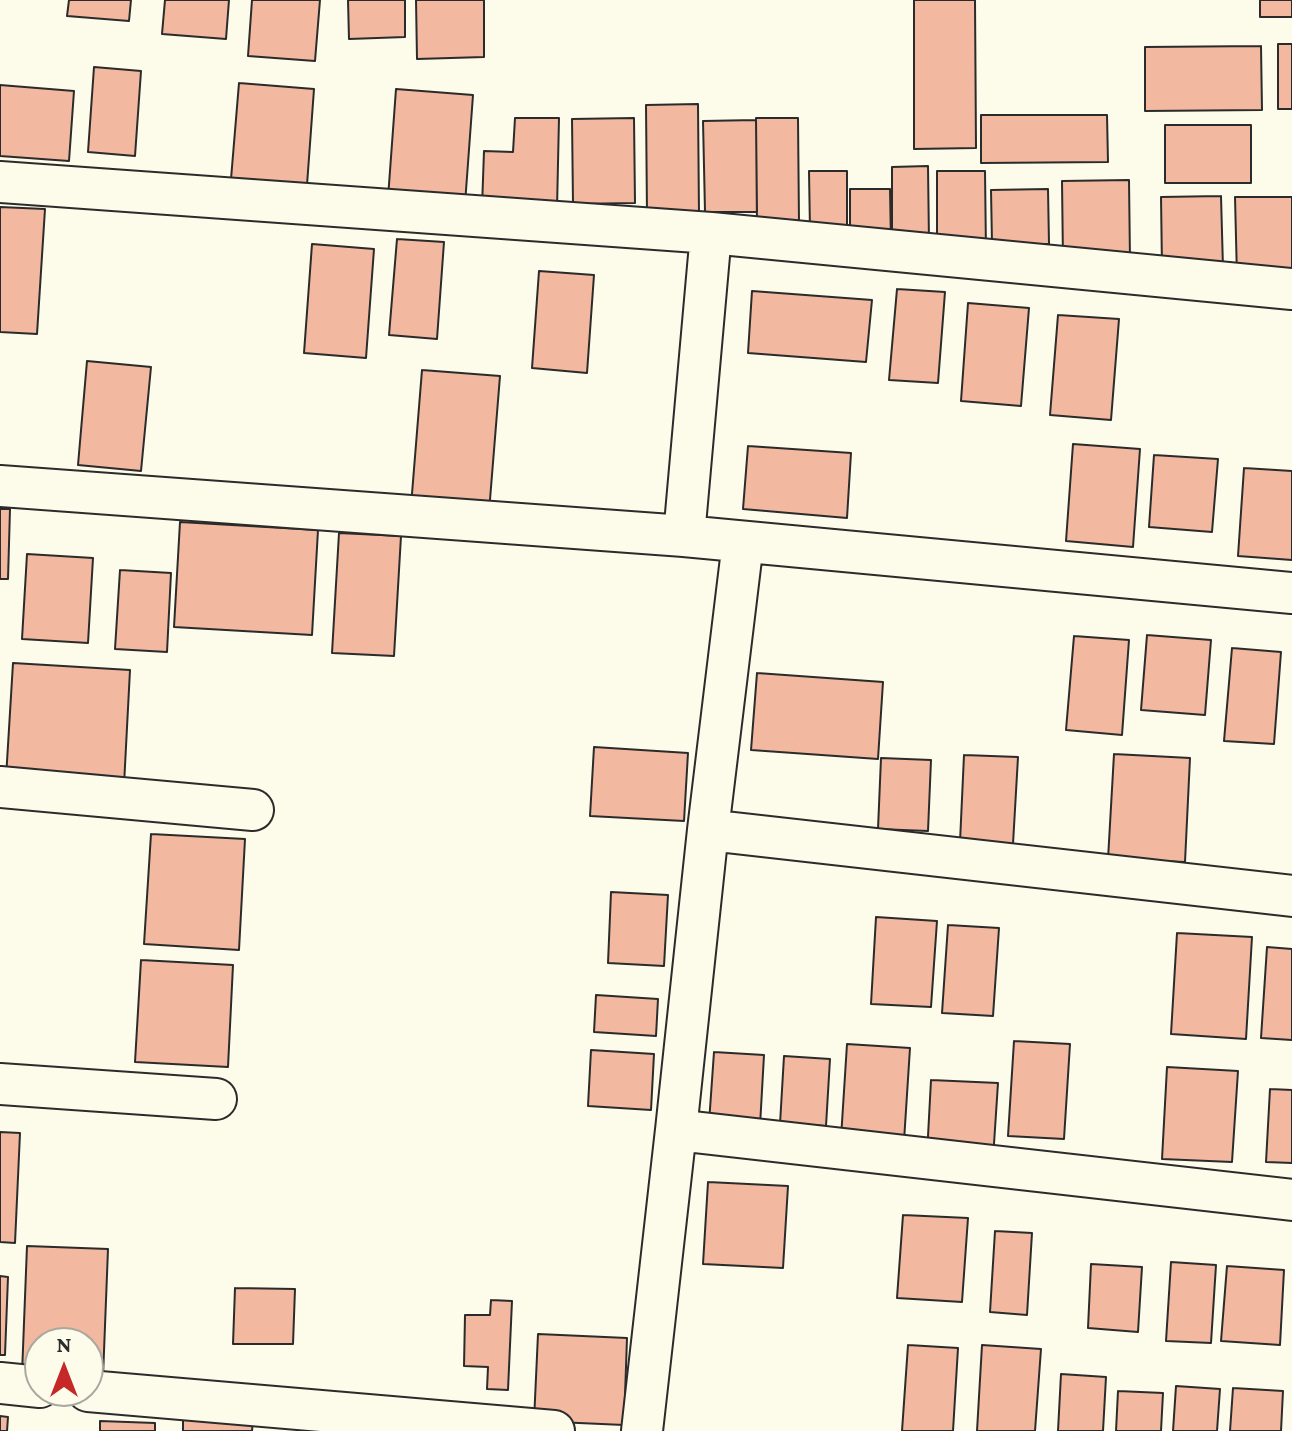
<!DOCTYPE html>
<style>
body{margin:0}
#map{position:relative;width:1292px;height:1431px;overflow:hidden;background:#fdfbea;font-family:"Crimson Pro",serif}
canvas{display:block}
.north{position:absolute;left:24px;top:1327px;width:80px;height:80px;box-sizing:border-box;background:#fdfbea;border:2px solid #a9a89e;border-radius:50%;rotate:0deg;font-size:22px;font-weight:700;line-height:32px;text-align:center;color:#2b2b2b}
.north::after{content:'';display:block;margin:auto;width:28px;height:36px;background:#c62828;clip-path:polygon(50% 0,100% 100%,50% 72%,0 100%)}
</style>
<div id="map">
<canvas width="1292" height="1431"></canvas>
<div class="north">N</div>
</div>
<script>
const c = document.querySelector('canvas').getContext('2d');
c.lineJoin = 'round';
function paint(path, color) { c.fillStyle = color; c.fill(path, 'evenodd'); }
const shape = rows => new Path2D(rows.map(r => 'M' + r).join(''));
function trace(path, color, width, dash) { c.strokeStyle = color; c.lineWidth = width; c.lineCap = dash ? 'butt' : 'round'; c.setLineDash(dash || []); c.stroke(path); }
const building = shape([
 [69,0,131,0,129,21,67,16,69,0],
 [165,0,229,0,226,39,162,34,165,0],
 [252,0,320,0,315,61,248,56,252,0],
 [348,0,405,0,405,37,349,39,348,0],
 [416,0,484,0,484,57,417,59,416,0],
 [914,0,975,0,976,148,914,149,914,0],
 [1260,0,1292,0,1292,17,1260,17,1260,0],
 [1278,44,1292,44,1292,109,1278,109,1278,44],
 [1261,46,1262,110,1145,111,1145,47,1261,46],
 [94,67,141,71,135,156,88,152,94,67],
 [239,83,314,89,307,185,231,179,239,83],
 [0,85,74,91,69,161,0,156,0,85],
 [396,89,473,95,465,204,388,198,396,89],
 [698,104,699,215,647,215,646,105,698,104],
 [981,115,1107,115,1108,162,981,163,981,115],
 [515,118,559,118,557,209,482,207,484,151,513,152,515,118],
 [634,118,635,203,573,204,572,119,634,118],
 [756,118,798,118,799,223,757,224,756,118],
 [756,120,757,212,705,212,703,121,756,120],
 [1165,125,1251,125,1251,183,1165,183,1165,125],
 [928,166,929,242,892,243,892,167,928,166],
 [809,171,847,171,847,231,810,231,809,171],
 [937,171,985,171,986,252,937,252,937,171],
 [1129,180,1130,260,1063,261,1062,181,1129,180],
 [850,189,890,189,891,243,850,244,850,189],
 [1048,189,1049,244,992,244,991,190,1048,189],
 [1221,196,1223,268,1162,268,1161,197,1221,196],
 [1235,197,1292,197,1292,278,1237,278,1235,197],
 [0,207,45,209,37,334,0,332,0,207],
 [397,239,444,242,437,339,389,335,397,239],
 [312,244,374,249,366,358,304,353,312,244],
 [539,271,594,275,587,373,532,368,539,271],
 [897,289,945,292,938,383,889,380,897,289],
 [752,291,872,300,866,362,748,353,752,291],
 [968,303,1029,308,1021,406,961,401,968,303],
 [1058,315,1119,319,1111,420,1050,415,1058,315],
 [87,361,151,367,141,471,78,465,87,361],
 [422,370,500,376,489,512,411,506,422,370],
 [1073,444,1140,449,1133,547,1066,541,1073,444],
 [748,446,851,453,847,518,743,509,748,446],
 [1154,455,1218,459,1212,532,1149,527,1154,455],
 [1244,468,1292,471,1292,560,1238,556,1244,468],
 [0,509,10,509,8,579,0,579,0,509],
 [180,522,318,530,312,635,174,627,180,522],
 [339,533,401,536,394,656,332,653,339,533],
 [27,554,93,558,88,643,22,639,27,554],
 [120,570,171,573,167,652,115,649,120,570],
 [1147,635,1211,640,1205,715,1141,710,1147,635],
 [1074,636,1129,640,1122,735,1066,730,1074,636],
 [1232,648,1281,652,1274,744,1224,741,1232,648],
 [13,663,130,670,124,785,6,778,13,663],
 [757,673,883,682,878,759,751,750,757,673],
 [594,747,688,753,684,821,590,816,594,747],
 [1114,754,1190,758,1185,862,1108,859,1114,754],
 [964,755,1018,757,1013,844,960,842,964,755],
 [881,758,931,760,928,831,878,829,881,758],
 [151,834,245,839,239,950,144,944,151,834],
 [611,892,668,895,664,966,608,963,611,892],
 [876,917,937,921,931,1007,871,1004,876,917],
 [948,925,999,928,993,1016,942,1013,948,925],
 [1177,933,1252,937,1246,1039,1171,1034,1177,933],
 [1267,947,1292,949,1292,1040,1261,1038,1267,947],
 [141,960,233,965,228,1067,135,1062,141,960],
 [596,995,658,999,656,1036,594,1032,596,995],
 [1014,1041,1070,1044,1064,1139,1008,1136,1014,1041],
 [847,1044,910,1048,904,1141,841,1138,847,1044],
 [591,1050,654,1054,651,1110,588,1106,591,1050],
 [714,1052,764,1055,760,1126,709,1123,714,1052],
 [784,1056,830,1059,826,1126,780,1124,784,1056],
 [1167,1067,1238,1071,1232,1162,1162,1159,1167,1067],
 [931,1080,998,1083,993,1159,927,1155,931,1080],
 [1270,1089,1292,1090,1292,1163,1266,1162,1270,1089],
 [0,1132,20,1133,15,1243,0,1242,0,1132],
 [708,1182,788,1186,783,1268,703,1264,708,1182],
 [903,1215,968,1218,962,1302,897,1298,903,1215],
 [995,1231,1032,1233,1027,1315,990,1312,995,1231],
 [27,1246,108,1249,103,1377,88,1376,88,1343,40,1343,40,1374,22,1374,27,1246],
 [1171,1262,1216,1265,1211,1343,1166,1341,1171,1262],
 [1091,1264,1142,1267,1138,1332,1088,1328,1091,1264],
 [1227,1266,1284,1270,1280,1345,1221,1341,1227,1266],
 [0,1276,8,1277,5,1355,0,1355,0,1276],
 [235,1288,295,1289,293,1344,233,1344,235,1288],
 [491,1300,512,1301,508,1390,487,1389,488,1367,464,1366,465,1315,490,1315,491,1300],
 [538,1334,627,1338,624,1425,534,1421,538,1334],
 [908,1345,958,1348,953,1431,902,1431,908,1345],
 [982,1345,1041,1349,1035,1431,977,1431,982,1345],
 [1061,1374,1106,1377,1103,1431,1058,1431,1061,1374],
 [1176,1386,1220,1389,1217,1431,1173,1431,1176,1386],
 [1233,1388,1283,1391,1281,1431,1230,1431,1233,1388],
 [1118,1391,1163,1393,1161,1431,1116,1431,1118,1391],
 [0,1416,8,1417,7,1431,0,1431,0,1416],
 [183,1417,253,1419,252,1431,183,1431,183,1417],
 [100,1421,155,1423,155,1431,100,1431,100,1421]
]);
paint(building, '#f2b8a0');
trace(building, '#2b2b2b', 2);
const minor = shape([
 [0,182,711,233,1292,289],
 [711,233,684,536,1292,593],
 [0,486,684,536],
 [743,542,708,830,1292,896],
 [0,787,253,810],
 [0,1084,216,1099],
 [676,1130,708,830],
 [0,1383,40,1387],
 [88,1391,554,1431],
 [642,1431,676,1130,1292,1200]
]);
trace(minor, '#2b2b2b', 44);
trace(minor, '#fdfbea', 40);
</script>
